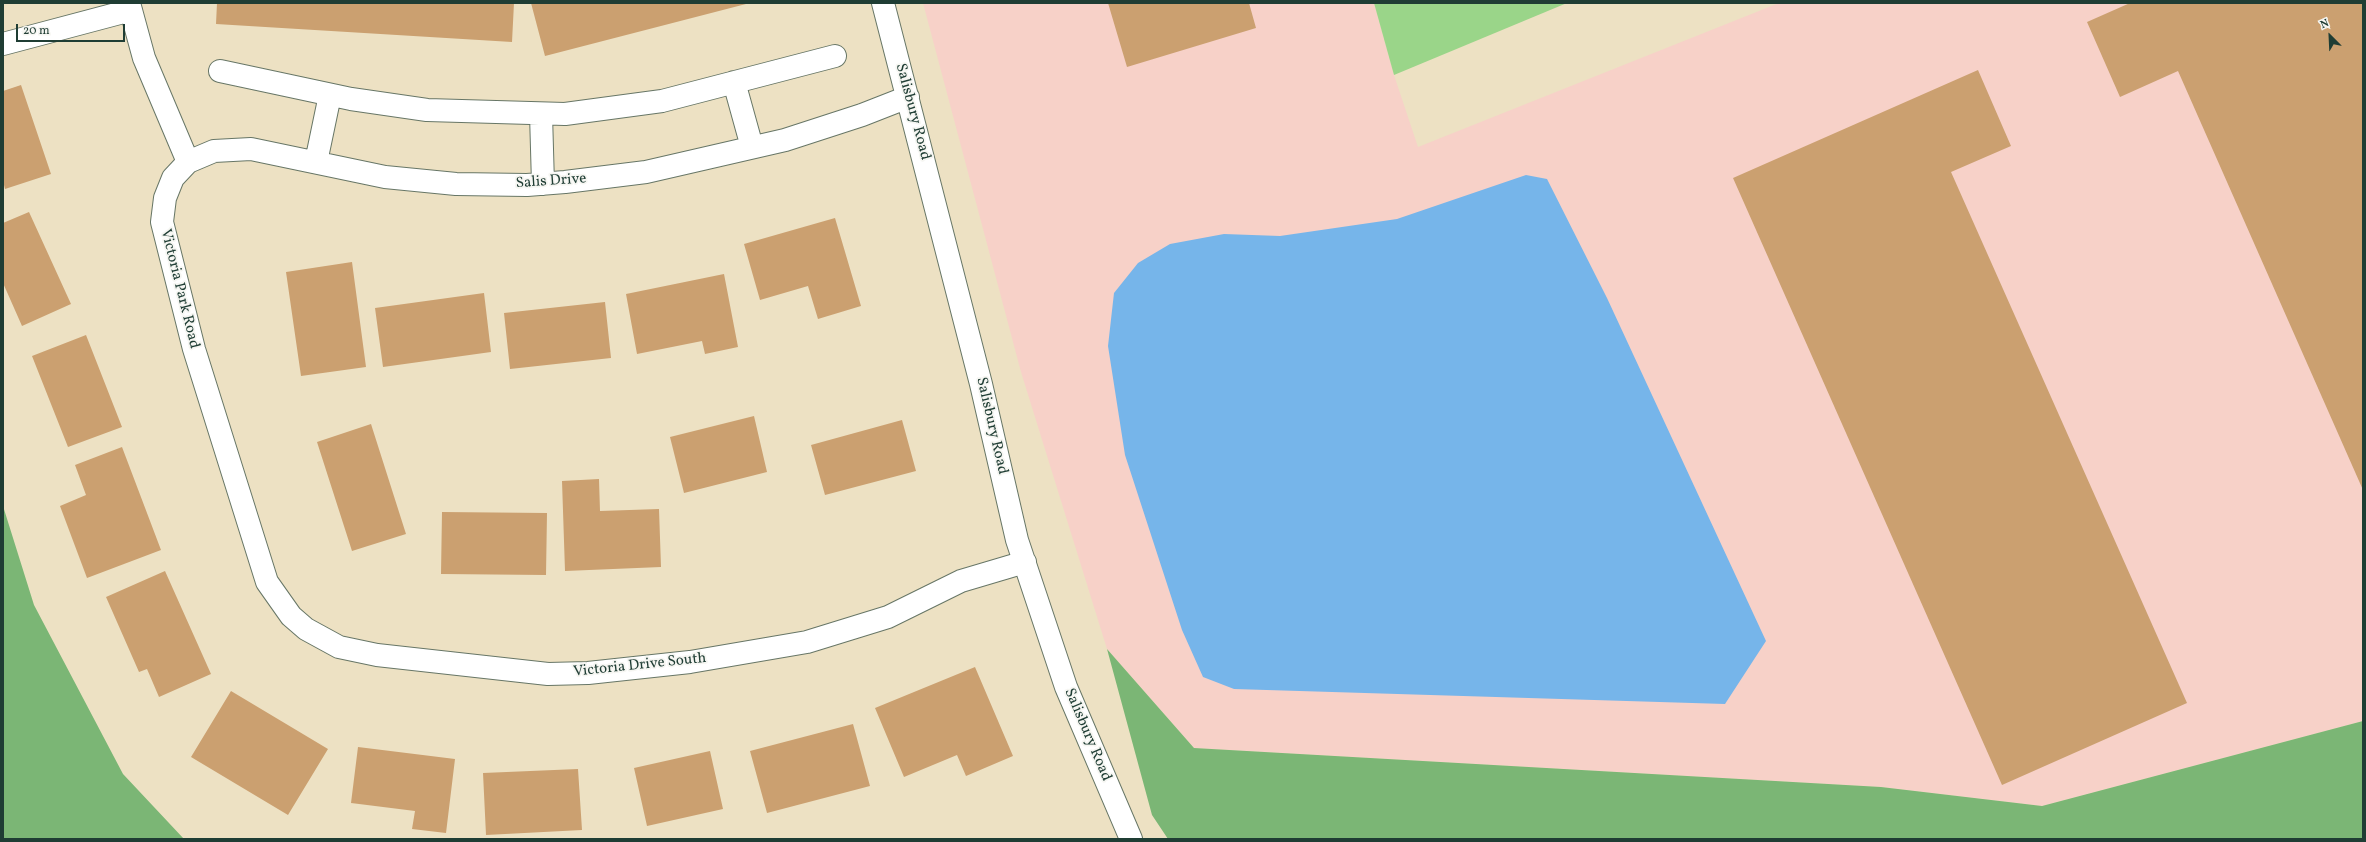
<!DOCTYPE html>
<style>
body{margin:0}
#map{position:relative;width:2366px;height:842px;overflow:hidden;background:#ede1c3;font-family:Vollkorn,serif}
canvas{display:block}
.frame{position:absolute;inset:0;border:4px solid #1f3d34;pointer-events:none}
.north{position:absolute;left:2310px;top:16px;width:40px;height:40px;-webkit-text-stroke:3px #f6f6f2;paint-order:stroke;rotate:336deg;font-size:11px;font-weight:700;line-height:16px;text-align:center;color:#1f3d34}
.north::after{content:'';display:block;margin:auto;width:14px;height:18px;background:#1f3d34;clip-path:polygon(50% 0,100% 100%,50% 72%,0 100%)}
.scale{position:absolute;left:16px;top:24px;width:109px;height:18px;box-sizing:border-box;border:2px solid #1f3d34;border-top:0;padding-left:5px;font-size:12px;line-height:14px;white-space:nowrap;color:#1f3d34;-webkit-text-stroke:3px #f6f6f2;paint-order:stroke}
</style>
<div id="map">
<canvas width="2366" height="842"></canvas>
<div class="frame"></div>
<div class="north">N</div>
<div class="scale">20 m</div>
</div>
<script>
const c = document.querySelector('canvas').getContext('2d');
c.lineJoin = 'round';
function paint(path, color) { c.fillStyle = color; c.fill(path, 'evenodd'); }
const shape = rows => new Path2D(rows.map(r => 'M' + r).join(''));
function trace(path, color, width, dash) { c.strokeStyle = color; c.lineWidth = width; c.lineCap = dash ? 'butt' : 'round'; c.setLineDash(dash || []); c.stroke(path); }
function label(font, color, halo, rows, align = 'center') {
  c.font = font + ' Vollkorn,serif'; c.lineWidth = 3.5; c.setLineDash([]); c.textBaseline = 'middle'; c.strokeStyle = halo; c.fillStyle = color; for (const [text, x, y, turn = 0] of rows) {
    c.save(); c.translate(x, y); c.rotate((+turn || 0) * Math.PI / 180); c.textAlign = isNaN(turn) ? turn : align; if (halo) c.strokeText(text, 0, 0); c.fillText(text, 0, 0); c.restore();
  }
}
paint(shape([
 [923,3,1374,3,1394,75,1418,147,1779,3,2363,3,2363,721,2042,806,1881,787,1194,748,1107,649,1021,372]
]), '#f7d1c8');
paint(shape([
 [1374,3,1567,3,1394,75]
]), '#9ad589');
paint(shape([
 [3,506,34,605,123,774,184,839,3,839],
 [1107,649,1194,748,1881,787,2042,806,2363,721,2363,839,1168,839,1152,815]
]), '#7bb675');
paint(shape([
 [1526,175,1547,179,1607,298,1766,641,1725,704,1234,689,1203,677,1182,630,1125,455,1108,346,1114,293,1138,263,1170,244,1224,234,1280,236,1397,219]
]), '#76b5ea');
paint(shape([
 [217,3,514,3,512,42,216,24],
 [531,3,745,3,746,4,545,56],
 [1108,3,1249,3,1256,28,1127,67],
 [2130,3,2363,3,2363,490,2178,71,2120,97,2087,22],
 [1978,70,2011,146,1951,172,2187,703,2002,785,1733,178],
 [21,85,51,174,5,189,3,181,3,91],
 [29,212,71,304,22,326,3,283,3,223],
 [835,218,861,306,818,319,808,286,760,300,744,244],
 [352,262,366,367,301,376,286,272],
 [724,274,738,347,705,354,702,341,637,354,626,294],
 [484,293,491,352,383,367,375,308],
 [605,302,611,358,510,369,504,313],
 [86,335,122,427,68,447,32,356],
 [754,416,767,472,684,493,670,437],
 [902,420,916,471,825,495,811,445],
 [371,424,406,534,352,551,317,442],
 [122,447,161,550,87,578,60,506,86,495,75,465],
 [599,479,600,511,659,509,661,567,565,571,562,481],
 [442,512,547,513,546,575,441,574],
 [165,571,211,674,159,697,147,669,139,672,106,597],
 [975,667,1013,756,966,776,957,755,904,777,875,708],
 [231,691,328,749,288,815,191,757],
 [853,724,870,786,767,813,750,751],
 [358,747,455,759,446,833,412,829,415,811,351,803],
 [710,751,723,809,647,826,634,768],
 [578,769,582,830,486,835,483,773]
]), '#cba070');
const minor = shape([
 [129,3,144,58,188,162],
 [883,3,981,384,1017,540,1066,687,1131,839],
 [3,44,131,10],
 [220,71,351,99,427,110,565,114,662,101,835,56],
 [734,82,752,147],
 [908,97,862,115,785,140,646,172,565,182,527,185,456,184,385,177,251,149,214,151,188,162,173,178,165,198,162,222,194,349,267,582,291,616,306,629,339,647,377,655,548,674,588,673,690,662,807,642,888,617,961,581,1025,562],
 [541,114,543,184],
 [316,162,330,95]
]);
trace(minor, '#677666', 24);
trace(minor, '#fff', 22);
label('15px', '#1f3d34', '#f6f6f2', [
 ["Salisbury Road",912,112,75],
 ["Salis Drive",551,182,-4],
 ["Victoria Park Road",179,289,76],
 ["Salisbury Road",991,426,77],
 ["Victoria Drive South",640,666,-6],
 ["Salisbury Road",1087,735,67]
]);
</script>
